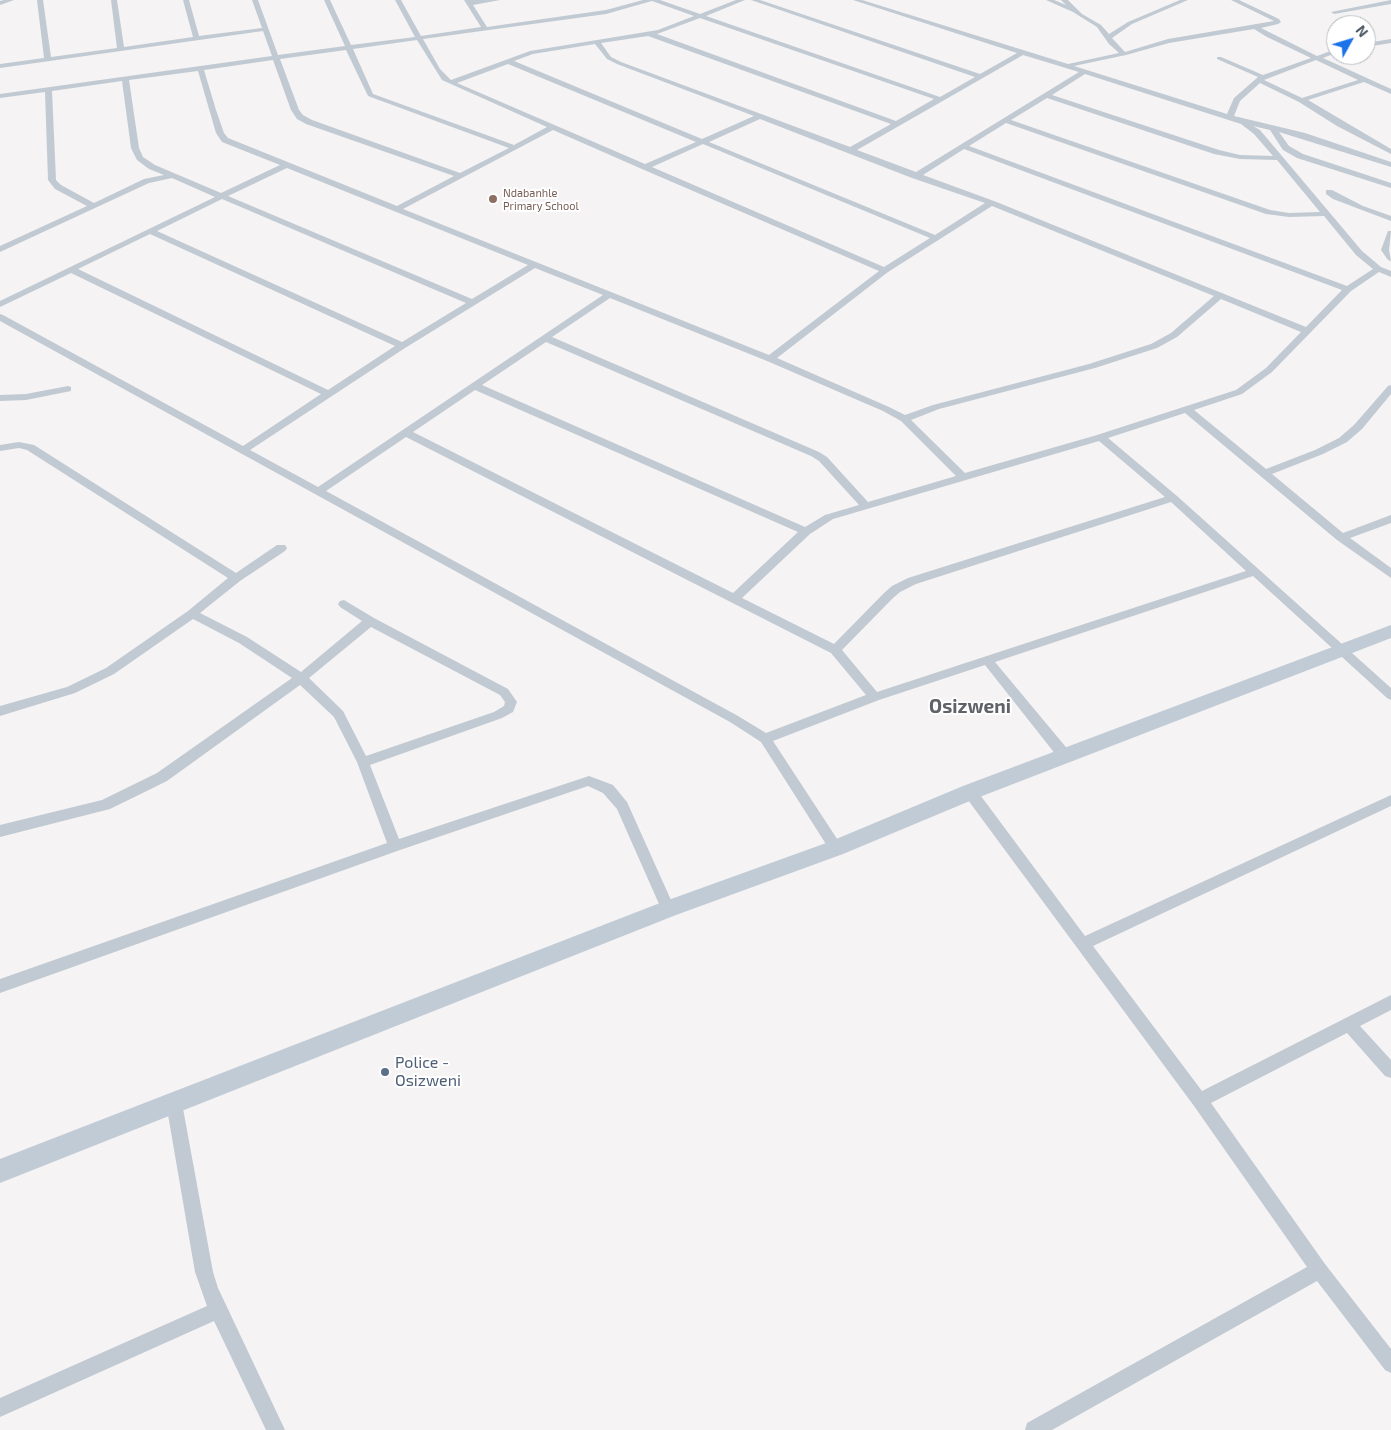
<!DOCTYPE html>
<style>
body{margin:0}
#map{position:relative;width:1391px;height:1430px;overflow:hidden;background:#f5f3f3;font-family:"Exo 2",sans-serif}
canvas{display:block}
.north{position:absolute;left:1326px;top:15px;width:50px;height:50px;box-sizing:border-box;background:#fff;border:1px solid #b7bbc0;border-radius:50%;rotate:51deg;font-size:14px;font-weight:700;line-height:20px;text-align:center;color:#4a5661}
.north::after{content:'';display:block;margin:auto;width:18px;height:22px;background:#1a73e8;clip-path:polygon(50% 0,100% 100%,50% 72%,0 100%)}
</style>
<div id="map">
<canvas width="1391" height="1430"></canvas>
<div class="north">N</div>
</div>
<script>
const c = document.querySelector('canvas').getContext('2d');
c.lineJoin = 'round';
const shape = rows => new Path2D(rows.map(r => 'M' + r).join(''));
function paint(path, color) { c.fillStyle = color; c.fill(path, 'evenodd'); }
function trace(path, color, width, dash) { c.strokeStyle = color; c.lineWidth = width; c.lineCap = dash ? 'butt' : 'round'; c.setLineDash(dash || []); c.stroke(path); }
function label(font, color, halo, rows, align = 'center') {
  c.font = font + ' "Exo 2",sans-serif'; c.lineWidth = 4; c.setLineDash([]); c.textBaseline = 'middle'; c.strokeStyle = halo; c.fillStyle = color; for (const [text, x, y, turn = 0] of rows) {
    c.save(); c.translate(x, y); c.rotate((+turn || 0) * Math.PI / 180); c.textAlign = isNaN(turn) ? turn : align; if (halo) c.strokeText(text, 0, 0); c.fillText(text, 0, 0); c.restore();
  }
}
paint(shape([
 [4,0,14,0,0,5,0,1,4,0],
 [37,0,43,0,51,57,117,48,111,0,117,0,124,47,193,37,183,0,189,0,199,36,262,28,252,0,258,0,278,55,345,46,324,0,330,0,351,45,415,37,395,0,401,0,421,36,481,27,464,0,500,0,473,5,487,27,606,10,643,0,660,0,700,14,736,0,745,0,706,16,940,97,975,77,751,0,760,0,980,74,1017,53,853,0,862,0,1068,64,1119,53,1109,44,1097,27,1073,12,1046,0,1054,0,1066,5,1061,0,1068,0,1082,14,1101,25,1109,34,1128,22,1180,0,1188,0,1132,24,1112,38,1125,52,1168,39,1274,21,1231,0,1239,0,1279,19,1281,22,1278,24,1261,28,1317,56,1336,49,1336,53,1323,58,1391,89,1391,94,1364,82,1308,100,1391,149,1391,154,1337,126,1299,102,1260,83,1240,101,1234,116,1305,133,1391,162,1391,167,1279,132,1289,146,1303,154,1391,183,1391,188,1297,158,1283,150,1270,130,1253,126,1260,130,1362,251,1381,267,1391,271,1391,277,1379,272,1351,291,1272,372,1242,394,1194,410,1266,469,1315,450,1339,438,1354,425,1388,386,1391,385,1391,394,1362,429,1347,442,1323,454,1272,474,1343,533,1391,515,1391,523,1350,538,1391,568,1391,578,1337,540,1185,413,1108,438,1177,496,1391,688,1391,700,1387,698,1253,576,995,662,1070,752,1071,756,1070,760,1060,760,985,665,879,700,773,741,843,848,841,852,836,854,831,852,761,742,730,722,0,321,0,314,3,315,243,446,321,394,71,273,0,307,0,301,215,197,172,178,149,183,0,252,0,246,87,206,55,189,48,180,45,92,0,98,0,94,272,56,263,31,0,68,0,64,44,58,37,0],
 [652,1,694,16,658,30,530,51,451,80,440,69,423,39,606,14,652,1],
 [700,18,934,99,896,121,657,34,700,18],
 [1254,29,1267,37,1311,58,1263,75,1221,57,1217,57,1217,59,1258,77,1234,98,1227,114,1074,66,1126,55,1169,43,1254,29],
 [648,36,891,124,850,147,621,62,611,57,601,43,648,36],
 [417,40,442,80,547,127,514,145,373,94,353,49,417,40],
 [595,44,607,59,617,64,754,116,702,139,514,61,533,54,595,44],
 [346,50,368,96,509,148,460,173,312,120,303,115,299,110,280,59,346,50],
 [1023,55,1079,72,916,172,857,150,1023,55],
 [273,60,291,110,297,119,306,124,454,176,397,206,228,138,224,133,216,110,204,70,273,60],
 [1316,60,1358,80,1302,98,1264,80,1316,60],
 [508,64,696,142,645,164,457,83,508,64],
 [198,71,216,133,222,142,280,165,221,193,155,165,143,157,139,148,129,80,198,71],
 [1085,74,1241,124,1254,134,1273,156,1240,155,1219,150,1052,95,1085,74],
 [122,81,131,148,137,160,149,169,164,175,144,179,94,203,61,185,56,180,52,91,122,81],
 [1047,98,1214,154,1240,159,1277,160,1320,212,1289,213,1270,210,1011,120,1047,98],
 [760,119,912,178,985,203,935,235,709,142,760,119],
 [1006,123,1266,214,1289,217,1324,216,1356,255,1373,269,1347,286,969,146,1006,123],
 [553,130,642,169,879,271,769,355,403,209,553,130],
 [703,144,930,238,884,267,652,167,703,144],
 [964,149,1342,290,1306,327,994,201,923,175,964,149],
 [287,168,528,265,472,299,228,196,287,168],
 [222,199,466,303,402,342,157,231,222,199],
 [992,206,1214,296,1171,333,1151,344,1089,364,933,405,905,415,889,407,777,358,888,272,992,206],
 [150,234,395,346,328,390,78,269,150,234],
 [535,268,603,295,318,487,250,450,405,348,535,268],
 [610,298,767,361,883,411,901,421,956,476,868,502,827,457,819,452,552,337,610,298],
 [1221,299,1301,332,1266,368,1236,390,1097,435,965,473,911,420,939,409,1095,368,1157,348,1177,337,1221,299],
 [546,342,811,456,819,461,859,505,825,515,805,527,482,385,546,342],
 [475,390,798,532,733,593,413,432,475,390],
 [406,437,831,653,866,695,766,733,738,716,326,491,406,437],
 [1099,441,1165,497,908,578,892,586,884,593,834,644,742,598,810,534,833,519,1099,441],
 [1171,502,1246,571,877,692,842,650,892,599,900,592,916,584,1171,502],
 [1391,0,1391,4,1334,14,1331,12,1391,0],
 [1391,39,1391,43,1366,47,1366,43,1391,39],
 [1326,190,1332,190,1363,206,1391,216,1391,221,1333,199,1326,194,1326,190],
 [1388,231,1391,231,1389,250,1391,261,1388,260,1381,250,1388,231],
 [68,386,71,387,71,391,26,400,0,401,0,395,26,394,68,386],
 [19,442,34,445,236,573,277,545,285,545,287,548,285,551,240,581,200,613,247,637,301,672,362,621,340,607,338,604,340,601,344,600,374,618,508,689,517,702,513,712,502,718,370,765,399,839,589,776,613,785,627,802,675,909,673,913,668,915,663,913,617,809,603,793,588,786,400,850,0,993,0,979,387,843,357,762,334,717,300,685,167,781,110,809,0,837,0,825,102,800,157,773,292,678,239,643,193,619,114,674,75,693,0,716,0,706,67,687,106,668,188,611,228,578,27,450,19,448,0,451,0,445,19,442],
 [371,627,500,695,505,702,504,706,494,712,366,756,343,711,309,678,371,627],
 [970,787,975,788,1085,936,1391,795,1391,806,1093,946,1202,1091,1391,995,1391,1010,1360,1026,1391,1060,1391,1078,1385,1076,1347,1033,1211,1103,1325,1264,1391,1349,1391,1373,1385,1370,1317,1281,1052,1430,1025,1430,1027,1423,1307,1267,1194,1106,965,796,963,792,965,788,970,787],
 [174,1095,180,1098,182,1103,213,1272,218,1288,285,1430,266,1430,214,1321,0,1417,0,1398,207,1306,195,1272,166,1103,168,1098,174,1095]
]), '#c1cad2');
paint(shape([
 [1391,625,1391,638,977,798,843,854,676,915,0,1183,0,1159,660,903,829,842,963,786,1391,625]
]), '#c1cbd6');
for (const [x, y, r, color] of [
 [493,199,5,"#8d6e63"],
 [385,1072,5,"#5c6f8a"]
]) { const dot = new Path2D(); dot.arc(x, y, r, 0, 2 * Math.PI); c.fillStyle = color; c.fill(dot); trace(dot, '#fff', 2); }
label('11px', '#785e54', '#fff', [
 ["Ndabanhle",503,193],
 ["Primary School",503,206]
], 'left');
label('16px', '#4e5e75', '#fff', [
 ["Police -",395,1063],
 ["Osizweni",395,1081]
], 'left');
label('bold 19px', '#5f6368', '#fff', [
 ["Osizweni",970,707]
]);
</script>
